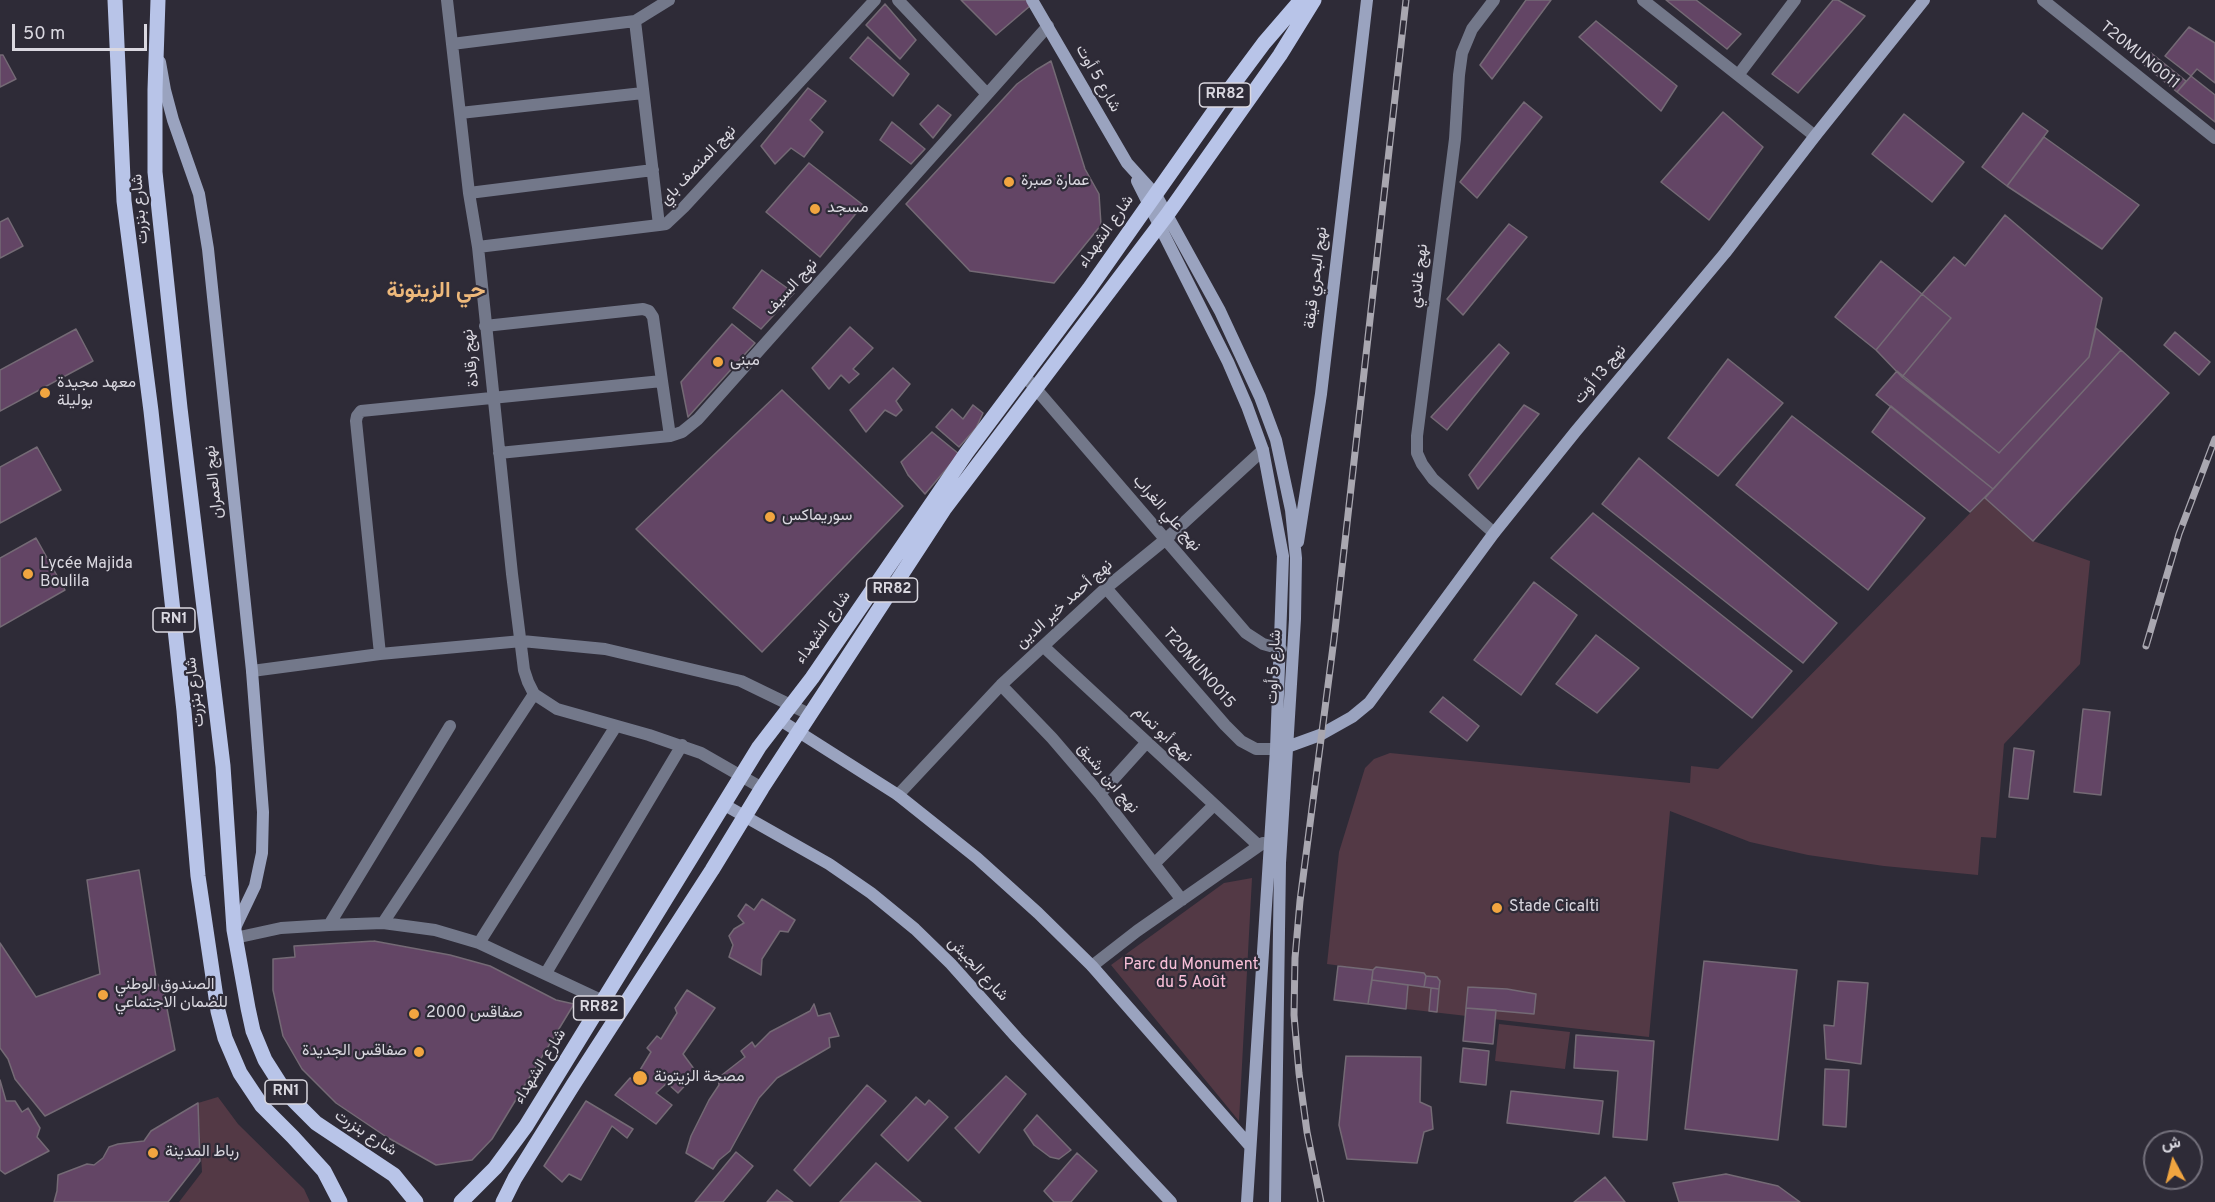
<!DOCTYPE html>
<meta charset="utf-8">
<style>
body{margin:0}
#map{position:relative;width:2215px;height:1202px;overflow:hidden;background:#2e2b37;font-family:Overpass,Vazirmatn,sans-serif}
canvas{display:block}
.north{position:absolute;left:2143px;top:1130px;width:60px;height:60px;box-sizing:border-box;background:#2e2b37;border:2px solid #73707b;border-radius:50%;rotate:353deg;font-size:16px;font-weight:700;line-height:24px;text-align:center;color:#dad8e0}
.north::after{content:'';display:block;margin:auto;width:21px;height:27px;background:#f1a540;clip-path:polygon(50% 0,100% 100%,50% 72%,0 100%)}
.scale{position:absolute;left:12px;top:24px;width:135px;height:27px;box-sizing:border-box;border:3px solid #dad8e0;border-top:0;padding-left:8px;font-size:18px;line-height:21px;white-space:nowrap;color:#dad8e0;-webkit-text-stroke:4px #2e2b37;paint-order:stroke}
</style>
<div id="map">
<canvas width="2215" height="1202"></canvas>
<div class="north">ش</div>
<div class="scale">50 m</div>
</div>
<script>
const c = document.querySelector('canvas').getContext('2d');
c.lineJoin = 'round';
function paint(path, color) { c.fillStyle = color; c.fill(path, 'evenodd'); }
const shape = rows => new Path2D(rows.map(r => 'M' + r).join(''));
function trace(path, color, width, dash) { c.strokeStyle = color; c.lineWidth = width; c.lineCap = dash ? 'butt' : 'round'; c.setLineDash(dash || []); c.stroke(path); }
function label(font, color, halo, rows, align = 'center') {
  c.font = font + ' Overpass,Vazirmatn,sans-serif'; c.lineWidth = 4.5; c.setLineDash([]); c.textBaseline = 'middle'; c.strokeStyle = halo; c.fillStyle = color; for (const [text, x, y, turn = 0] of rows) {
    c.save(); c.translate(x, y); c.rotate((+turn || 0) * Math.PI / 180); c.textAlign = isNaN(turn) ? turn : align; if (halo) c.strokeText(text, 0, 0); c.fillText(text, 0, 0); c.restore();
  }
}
paint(shape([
 [1985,498,2033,541,2090,561,2080,664,2004,744,1996,838,1981,837,1978,875,1884,866,1808,855,1750,842,1670,811,1649,1037,1406,1009,1408,985,1372,980,1372,970,1327,964,1339,852,1365,768,1374,759,1390,753,1690,783,1691,766,1718,769],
 [1252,878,1239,1121,1111,965,1224,883],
 [1499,1024,1570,1032,1565,1069,1495,1061],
 [218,1097,238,1124,304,1189,310,1202,179,1202,202,1172,198,1103]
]), '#533945');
const building = shape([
 [961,0,1037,0,996,35,961,0],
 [1526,0,1551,0,1492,79,1480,65,1526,0],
 [1666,0,1696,0,1741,34,1727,49,1666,0],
 [1833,0,1838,0,1865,16,1798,93,1772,74,1833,0],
 [885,4,916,40,900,59,866,25,885,4],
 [1596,21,1677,86,1661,111,1579,37,1596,21],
 [2189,27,2215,43,2215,83,2197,69,2191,76,2165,56,2189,27],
 [868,37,909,74,893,96,850,58,868,37],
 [2151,53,2186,81,2177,92,2143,64,2151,53],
 [0,55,3,55,16,79,0,87,0,55],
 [1051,61,1085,169,1099,194,1101,225,1054,283,970,271,906,204,1017,84,1036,70,1051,61],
 [2191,76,2215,95,2215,122,2177,92,2191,76],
 [808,88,826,101,810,120,823,132,804,157,791,148,775,164,761,146,808,88],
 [1524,102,1542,117,1477,198,1460,182,1524,102],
 [938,105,951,115,933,138,920,124,938,105],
 [1723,112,1763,147,1709,220,1661,182,1723,112],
 [2023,113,2048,131,2007,186,1982,167,2023,113],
 [1904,114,1964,162,1932,202,1872,154,1904,114],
 [892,122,925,149,911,164,880,140,892,122],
 [2044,137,2139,205,2102,249,2007,186,2044,137],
 [809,163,863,205,820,257,766,212,809,163],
 [2005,215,2102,298,2089,357,1999,453,1902,377,1951,318,1922,294,1954,257,1965,266,2005,215],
 [8,218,23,246,0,258,0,222,8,218],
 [1509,224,1527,237,1463,315,1447,299,1509,224],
 [1881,261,1922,294,1876,350,1835,317,1881,261],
 [762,270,794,293,761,329,733,308,762,270],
 [1922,294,1951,318,1902,377,1876,350,1922,294],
 [732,324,755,343,688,417,681,382,732,324],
 [850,327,873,348,853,369,859,374,849,383,841,375,829,389,812,368,850,327],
 [2096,328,2121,350,1993,489,1876,395,1897,371,1999,453,2089,357,2096,328],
 [76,329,93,361,0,411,0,370,76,329],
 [2175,332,2210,362,2199,375,2164,345,2175,332],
 [1499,344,1509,353,1447,430,1431,417,1499,344],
 [2121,350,2169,393,2033,541,1985,498,2121,350],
 [1728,359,1783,403,1718,476,1668,438,1728,359],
 [893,368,910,384,896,401,902,410,896,416,885,410,866,432,850,410,893,368],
 [782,390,903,506,762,652,636,529,782,390],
 [973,405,983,413,976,428,959,447,936,427,952,409,963,419,973,405],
 [1524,405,1539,414,1478,489,1469,475,1524,405],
 [1891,406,1993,489,1970,512,1872,432,1891,406],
 [1792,416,1925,518,1868,590,1736,485,1792,416],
 [932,432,959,454,925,494,908,475,901,462,932,432],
 [37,447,61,490,0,523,0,467,37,447],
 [1639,458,1837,623,1803,663,1602,504,1639,458],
 [1593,513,1792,671,1752,718,1551,558,1593,513],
 [36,538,65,590,0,627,0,558,36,538],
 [1534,582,1577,615,1521,695,1474,660,1534,582],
 [1596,635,1639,668,1597,713,1556,684,1596,635],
 [1443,697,1479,726,1467,741,1430,712,1443,697],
 [2083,709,2110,712,2101,795,2074,792,2083,709],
 [2014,748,2034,751,2028,799,2009,797,2014,748],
 [139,870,157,983,164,993,175,1050,45,1116,15,1079,8,1059,0,1048,0,943,36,997,100,974,87,880,139,870],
 [762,899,795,920,788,932,780,931,762,959,761,975,729,957,733,945,729,936,734,929,744,923,738,916,746,904,754,910,762,899],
 [374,941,450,955,490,966,556,1000,574,1004,492,1139,472,1160,436,1165,385,1136,336,1103,302,1069,283,1036,273,990,273,959,295,957,294,946,374,941],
 [1704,961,1797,970,1778,1140,1685,1129,1704,961],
 [1338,966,1373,970,1368,1004,1334,1000,1338,966],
 [1376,967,1424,973,1426,976,1424,987,1372,980,1373,970,1376,967],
 [1426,976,1437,977,1440,981,1439,989,1424,987,1426,976],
 [1372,980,1408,985,1406,1009,1368,1004,1372,980],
 [1838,981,1868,983,1861,1064,1826,1059,1824,1025,1834,1026,1838,981],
 [1468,987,1507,989,1536,994,1534,1014,1466,1008,1468,987],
 [1431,988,1439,989,1437,1012,1429,1011,1431,988],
 [687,990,715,1008,683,1054,697,1073,678,1093,667,1083,656,1093,672,1105,656,1124,615,1095,630,1078,634,1080,651,1052,647,1048,657,1036,661,1039,677,1013,675,1008,687,990],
 [814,1004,818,1016,830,1013,839,1036,829,1038,830,1047,777,1078,759,1098,730,1151,719,1160,713,1169,686,1153,691,1136,709,1100,719,1085,718,1078,745,1057,741,1051,752,1042,755,1047,770,1032,810,1011,814,1004],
 [1466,1008,1496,1010,1493,1044,1463,1041,1466,1008],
 [1576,1035,1654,1041,1647,1140,1613,1137,1618,1071,1574,1068,1576,1035],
 [1463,1048,1489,1051,1486,1085,1460,1082,1463,1048],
 [1346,1056,1421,1057,1420,1102,1431,1107,1433,1129,1424,1132,1417,1163,1347,1159,1339,1125,1346,1056],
 [1825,1069,1849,1070,1846,1127,1823,1125,1825,1069],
 [1006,1076,1026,1094,979,1153,955,1128,1006,1076],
 [0,1080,6,1101,15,1101,22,1112,28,1108,40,1128,37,1137,49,1151,5,1174,0,1170,0,1080],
 [867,1085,886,1101,810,1186,794,1170,867,1085],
 [1511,1091,1603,1101,1599,1134,1507,1123,1511,1091],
 [916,1097,925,1105,929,1100,948,1117,908,1161,881,1135,916,1097],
 [586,1101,633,1129,627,1138,612,1126,581,1180,569,1174,562,1182,544,1166,586,1101],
 [198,1103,200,1161,168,1202,54,1202,57,1191,58,1175,87,1164,94,1165,103,1158,109,1147,118,1144,144,1141,151,1131,198,1103],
 [1037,1115,1071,1150,1059,1159,1050,1157,1034,1145,1024,1130,1037,1115],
 [736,1152,753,1166,723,1202,695,1202,736,1152],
 [1077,1153,1097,1171,1071,1202,1054,1202,1044,1191,1077,1153],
 [876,1163,921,1202,840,1202,876,1163],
 [1726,1174,1778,1186,1800,1202,1679,1202,1673,1183,1726,1174],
 [1605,1177,1625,1202,1574,1202,1605,1177],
 [777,1190,793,1202,767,1202,777,1190]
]);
paint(building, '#634565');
trace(building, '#746a75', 1.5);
trace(shape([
 [447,0,469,193,478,247,512,574,524,670,528,682,534,694,557,709,649,735,701,753,762,788],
 [898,0,987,94],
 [1494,0,1472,29,1462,53,1459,75,1455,139,1417,436,1417,453,1422,464,1433,479,1494,533],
 [1643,0,1815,136],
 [2043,0,2215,138],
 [635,21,659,225,666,224,684,207,875,0],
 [452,44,635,21,669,0],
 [1739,74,1795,0],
 [460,113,643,93],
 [469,193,653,170],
 [478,247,659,225],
 [485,326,643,309,649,311,653,317,662,381],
 [1030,382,1246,633,1263,644,1281,649],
 [499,453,670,436,682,432,698,419,1048,26],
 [1106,588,1225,725,1241,741,1256,749,1276,749],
 [1044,647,1259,846],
 [380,654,356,421,357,416,361,411,662,381,670,436],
 [252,671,380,654,522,641,605,649,741,681,811,715],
 [1001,685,1052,738,1100,794,1182,900],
 [1100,794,1147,742],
 [898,795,1001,685,1106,588,1166,539,1263,450],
 [1155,863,1214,805],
 [383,923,534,694],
 [329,925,450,726],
 [235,938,281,928,329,925,383,923,435,930,479,943,603,1001],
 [479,943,616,726],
 [1092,966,1137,931,1263,843],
 [546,973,682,745]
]), '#73788a', 12);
trace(shape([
 [1032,0,1127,163,1156,195,1220,311,1260,397,1276,440,1291,510,1296,558,1295,619,1280,863,1275,1202],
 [160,62,165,90,173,120,199,194,208,249,252,671,263,812,262,853,255,886,234,930],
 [1137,181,1228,362,1247,406,1263,450,1283,556,1276,749,1247,1202],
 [1298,542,1321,394,1367,0],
 [780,720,898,795,977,858,1038,913,1092,966,1250,1146],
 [1287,747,1320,735,1352,717,1369,703,1494,533,1576,431,1725,253,1815,136,1924,0],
 [723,804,829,864,871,893,915,929,951,964,1017,1038,1171,1202]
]), '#9aa3bf', 12);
trace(shape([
 [115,0,124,201,151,411,184,711,198,876,218,1011,225,1038,240,1073,262,1106,293,1137,324,1171,340,1202],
 [158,0,155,90,155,172,180,408,223,766,234,930,248,1008,253,1031,265,1060,286,1093,316,1123,394,1175,416,1202],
 [461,1202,495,1168,526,1126,759,747,812,678,967,452,1089,289,1229,90,1264,43,1301,0],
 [503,1202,515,1178,573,1085,712,870,762,788,945,508,1167,215,1280,55,1314,0]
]), '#b8c4e8', 15);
const rail = shape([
 [2146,646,2179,534,2215,439],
 [1321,1202,1307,1132,1299,1073,1294,1015,1295,958,1300,901,1334,639,1406,0]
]);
trace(rail, '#a9a7b0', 7);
trace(rail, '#2e2b37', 4.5, [14]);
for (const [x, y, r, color] of [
 [1009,182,6,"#f1a540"],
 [815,209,6,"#f1a540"],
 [718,362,6,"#f1a540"],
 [45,393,6,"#f1a540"],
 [770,517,6,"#f1a540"],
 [28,574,6,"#f1a540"],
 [1497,908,6,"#f1a540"],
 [103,995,6,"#f1a540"],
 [414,1014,6,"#f1a540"],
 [419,1052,6,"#f1a540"],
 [640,1078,8,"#f1a540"],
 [153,1153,6,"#f1a540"]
]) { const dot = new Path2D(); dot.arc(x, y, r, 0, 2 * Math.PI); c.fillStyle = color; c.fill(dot); trace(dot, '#2e2b37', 2); }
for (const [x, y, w] of [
 [1225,95,51],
 [892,590,51],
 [174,620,42],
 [599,1008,51],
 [286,1092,42]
]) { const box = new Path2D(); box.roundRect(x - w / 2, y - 12, w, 24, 4.5); c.fillStyle = '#2e2b37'; c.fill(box); trace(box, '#dad8e0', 1.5); }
label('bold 15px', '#dad8e0', null, [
 ["RR82",1225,95],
 ["RR82",892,590],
 ["RN1",174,620],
 ["RR82",599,1008],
 ["RN1",286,1092]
]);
label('16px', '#dad8e0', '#2e2b37', [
 ["T20MUN0011",2139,56,39],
 ["شارع 5 أوت",1097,79,60],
 ["نهج المنصف باي",699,166,-47],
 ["شارع بنزرت",141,209,-95],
 ["شارع الشهداء",1107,232,-55],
 ["نهج غاندي",1420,276,-83],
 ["نهج البحري قيقة",1317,278,-83],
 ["نهج السيف",792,288,-48],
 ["نهج رقادة",472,358,-96],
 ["نهج 13 أوت",1601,375,-50],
 ["نهج العمران",215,482,-96],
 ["نهج علي الغراب",1166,514,49],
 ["نهج أحمد خير الدين",1065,605,-42],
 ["شارع الشهداء",824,628,-55],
 ["شارع 5 أوت",1275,667,-87],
 ["T20MUN0015",1198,669,49],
 ["شارع بنزرت",196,692,-97],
 ["نهج أبو تمام",1162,735,43],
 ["نهج ابن رشيق",1107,779,50],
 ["شارع الجيش",977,970,47],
 ["شارع الشهداء",541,1067,-58],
 ["شارع بنزرت",365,1134,33]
]);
label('16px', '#dad8e0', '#2e2b37', [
 ["عمارة صبرة",1021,182],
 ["مسجد",827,209],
 ["مبنى",730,362],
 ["معهد مجيدة",57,384],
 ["بوليلة",57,402],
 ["سوريماكس",782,517],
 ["Lycée Majida",40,565],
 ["Boulila",40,583],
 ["Stade Cicalti",1509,908],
 ["الصندوق الوطني",115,986],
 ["للضمان الاجتماعي",115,1004],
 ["صفاقس 2000",426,1014],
 ["صفاقس الجديدة",407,1052,"right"],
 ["مصحة الزيتونة",654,1078],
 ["رباط المدينة",165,1153]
], 'left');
label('16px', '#fac0d9', '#2e2b37', [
 ["Parc du Monument",1191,966],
 ["du 5 Août",1191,984]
]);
label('bold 22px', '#eeb97b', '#2e2b37', [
 ["حي الزيتونة",436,293]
]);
</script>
